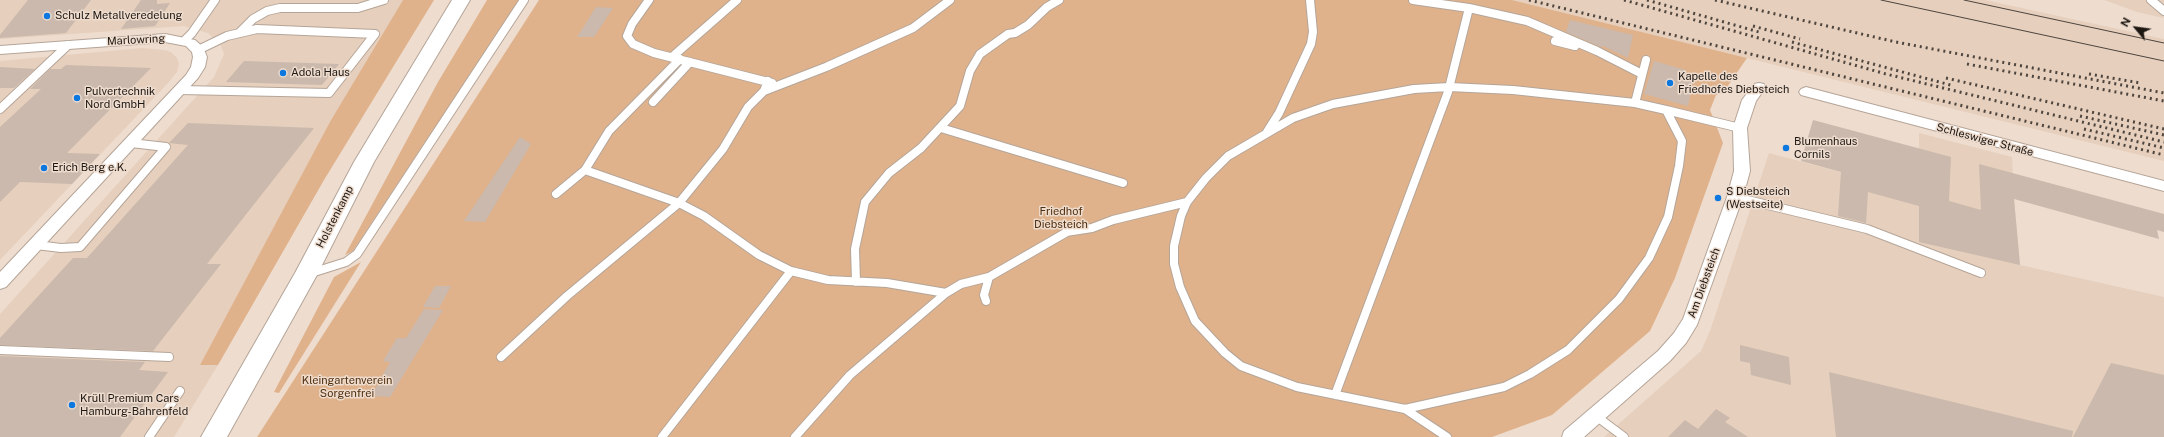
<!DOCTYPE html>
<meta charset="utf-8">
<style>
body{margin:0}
#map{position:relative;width:2164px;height:437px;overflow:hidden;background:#eedcce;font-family:"Public Sans",sans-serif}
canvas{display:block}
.north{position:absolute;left:2116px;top:8px;width:40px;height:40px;-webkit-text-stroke:3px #eedcce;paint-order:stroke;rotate:299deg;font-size:11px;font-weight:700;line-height:16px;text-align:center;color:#1d1712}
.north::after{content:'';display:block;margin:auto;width:14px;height:18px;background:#1d1712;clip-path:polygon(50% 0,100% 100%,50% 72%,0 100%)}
</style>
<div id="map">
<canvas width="2164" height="437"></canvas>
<div class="north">N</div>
</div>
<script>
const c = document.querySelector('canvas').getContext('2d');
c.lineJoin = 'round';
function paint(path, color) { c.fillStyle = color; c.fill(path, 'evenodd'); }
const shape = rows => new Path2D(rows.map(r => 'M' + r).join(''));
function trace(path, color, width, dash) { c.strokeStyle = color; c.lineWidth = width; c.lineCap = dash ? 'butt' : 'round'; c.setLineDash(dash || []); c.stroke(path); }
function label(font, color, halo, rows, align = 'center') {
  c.font = font + ' "Public Sans",sans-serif'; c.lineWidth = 3; c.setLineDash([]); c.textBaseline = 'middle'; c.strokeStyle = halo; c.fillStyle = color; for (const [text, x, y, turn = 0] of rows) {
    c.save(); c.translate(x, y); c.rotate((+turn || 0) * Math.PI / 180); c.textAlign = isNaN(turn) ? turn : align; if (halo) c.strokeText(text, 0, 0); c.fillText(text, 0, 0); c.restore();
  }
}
paint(shape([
 [0,0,403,0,331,120,201,364,218,365,174,437,0,437,0,314,214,77,224,54,220,44,208,33,184,26,0,39],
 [1512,0,1985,0,2164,39,2164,161],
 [2104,0,2164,0,2164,18,2137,12],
 [142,48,164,50,171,52,177,58,179,64,177,72,168,83,0,260,0,61],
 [1919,133,2012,157,2014,199,2020,265,2164,297,2164,437,1604,437,1701,351,1710,331,1769,153,1919,193]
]), '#e6cfbc');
paint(shape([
 [403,0,434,0,324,180,218,365,200,365,331,120],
 [487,0,519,0,353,251,345,255,438,82],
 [539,0,1512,0,1747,58,1723,93,1716,95,1710,110,1723,143,1675,278,1650,331,1552,415,1492,437,257,437],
 [361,262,279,393,274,392,334,277]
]), '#dfb28c');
paint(shape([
 [28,0,91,0,66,33,0,38,0,35],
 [141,0,157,0,157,4,170,3,155,26,121,29],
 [596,7,613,8,594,37,577,37],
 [1570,20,1633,35,1628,58,1603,46,1601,47,1566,32],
 [244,61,339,64,322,85,226,82],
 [1654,61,1686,70,1686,76,1693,81,1688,106,1644,94],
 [66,65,151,68,67,153,100,154,72,184,20,182,0,202,0,127,41,89,30,89,50,69,61,69],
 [0,67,35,69,14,88,0,88],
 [1813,120,1951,157,1949,201,1981,210,1979,164,2164,214,2164,232,2157,230,2159,239,2014,199,2020,265,1919,242,1919,206,1868,192,1866,223,1838,216,1841,172,1801,161],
 [188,123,314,128,207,264,221,264,153,351,0,345,0,338,73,258,87,258,188,145,169,143],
 [520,137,531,144,485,222,464,221],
 [435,286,451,286,439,308,423,307],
 [424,309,443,310,390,397,371,396,390,362,383,361,397,338,406,338],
 [1740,345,1789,357,1791,385,1751,375,1750,363,1740,361],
 [0,356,145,362,139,370,168,372,120,437,0,437],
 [2111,363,2164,375,2164,437,2073,437],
 [1829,372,2073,431,2072,437,1836,437],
 [1716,409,1730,418,1725,422,1748,437,1668,437,1685,420,1698,429]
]), '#cab9ac');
const service = shape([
 [649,0,632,24,627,36,633,44,654,53,772,83],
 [1413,0,1469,8,1527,21,1597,51,1642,74],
 [2151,0,2164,11],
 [240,32,253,19,267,11,280,8,358,8,384,0],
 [184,41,192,33,215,0],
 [1555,41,1575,46],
 [672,57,737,0],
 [1449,87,1513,90,1635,103,1666,110,1682,141,1679,166,1668,217,1649,258,1619,299,1568,350,1530,374,1504,387,1405,409,1297,387,1241,366,1225,353,1195,321,1180,287,1174,264,1174,246,1181,216,1187,202,1206,178,1228,156,1293,118,1333,104,1414,89,1449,87],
 [180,90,329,93,375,34,257,29,227,36,198,50],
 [764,91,826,67,913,28,950,0],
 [653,102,690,62],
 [1635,103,1646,60],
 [0,109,68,45],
 [1666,110,1740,128],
 [941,128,1123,183],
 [1267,132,1279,113,1311,44,1313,32,1310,0],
 [585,170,609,131,680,59],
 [556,194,585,170,679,203,704,216,759,255,791,271,828,280,887,283,946,293,961,284,989,277,1067,232],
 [1735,197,1867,229,1981,273],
 [1066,232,1092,228,1113,220,1187,202],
 [36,245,61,248,80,247,166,147,131,143],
 [308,274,346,262,357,254,524,0],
 [856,282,855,249,865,202,889,173,921,148,960,106,970,71,980,54,1008,34,1015,33,1028,25,1047,7,1059,0],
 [986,301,984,295,989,277],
 [0,350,169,357],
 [501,357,567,296,679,203,723,149,748,107,764,91,768,81],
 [1335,395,1448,92,1469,8],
 [1405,409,1447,437],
 [1596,416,1624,437],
 [149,437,180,391],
 [662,437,791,271],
 [795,437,850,375,946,293]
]);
const minor = shape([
 [165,34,195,40,203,47,207,57,205,67,198,78,6,287,0,289,0,272,186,75,191,67,193,57,192,52,186,46,165,42,0,54,0,46,165,34],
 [1759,83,1764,84,1766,87,1756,101,1747,128,1750,171,1743,197,1697,325,1686,343,1670,361,1584,437,1562,437,1564,431,1658,351,1674,333,1683,319,1727,197,1734,171,1733,128,1742,100,1754,84,1759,83],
 [1806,87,2164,181,2164,191,1801,95,1799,92,1801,89,1806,87]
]);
const secondary = shape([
 [452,0,470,0,374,162,317,275,227,437,201,437,295,273,354,162,452,0]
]);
trace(service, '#b5a598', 10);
trace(minor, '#b5a598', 2);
trace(secondary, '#b5a598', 2);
trace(service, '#fff', 8);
paint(minor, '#fff');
paint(secondary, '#fff');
trace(shape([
 [1881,0,2164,61],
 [1964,0,2164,43]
]), '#4e453e', 1);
trace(shape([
 [1529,0,2164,155],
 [1624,0,1886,74,2164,142],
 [1647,0,1759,32],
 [1715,0,1896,42,2164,93],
 [1753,26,1800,39],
 [1792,42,1954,86],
 [1967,64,2164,101],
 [2089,74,2140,83],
 [1946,78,2164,129],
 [2080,116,2164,135],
 [2084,129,2164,148]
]), '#4e453e', 3, [2, 4]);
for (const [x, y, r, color] of [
 [47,16,4,"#0c78df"],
 [283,73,4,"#0c78df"],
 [1670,83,4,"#0c78df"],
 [77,98,4,"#0c78df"],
 [1786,148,4,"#0c78df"],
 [44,168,4,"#0c78df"],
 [1718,198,4,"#0c78df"],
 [72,405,4,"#0c78df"]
]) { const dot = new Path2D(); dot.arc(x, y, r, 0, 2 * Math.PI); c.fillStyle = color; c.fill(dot); trace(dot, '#eedcce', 1.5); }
label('11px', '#1d1712', '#eedcce', [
 ["Schulz Metallveredelung",55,16],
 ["Adola Haus",291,73],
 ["Kapelle des",1678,77],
 ["Friedhofes Diebsteich",1678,90],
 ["Pulvertechnik",85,92],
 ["Nord GmbH",85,105],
 ["Blumenhaus",1794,142],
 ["Cornils",1794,155],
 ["Erich Berg e.K.",52,168],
 ["S Diebsteich",1726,192],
 ["(Westseite)",1726,205],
 ["Krüll Premium Cars",80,399],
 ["Hamburg-Bahrenfeld",80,412]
], 'left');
label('11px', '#1d1712', '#eedcce', [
 ["Marlowring",136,40,-3],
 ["Schleswiger Straße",1985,140,15],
 ["Holstenkamp",335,217,-63],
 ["Am Diebsteich",1704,283,-70]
]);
label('11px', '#502f0f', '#eedcce', [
 ["Friedhof",1061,212],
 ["Diebsteich",1061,225],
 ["Kleingartenverein",347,381],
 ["Sorgenfrei",347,394]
]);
</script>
